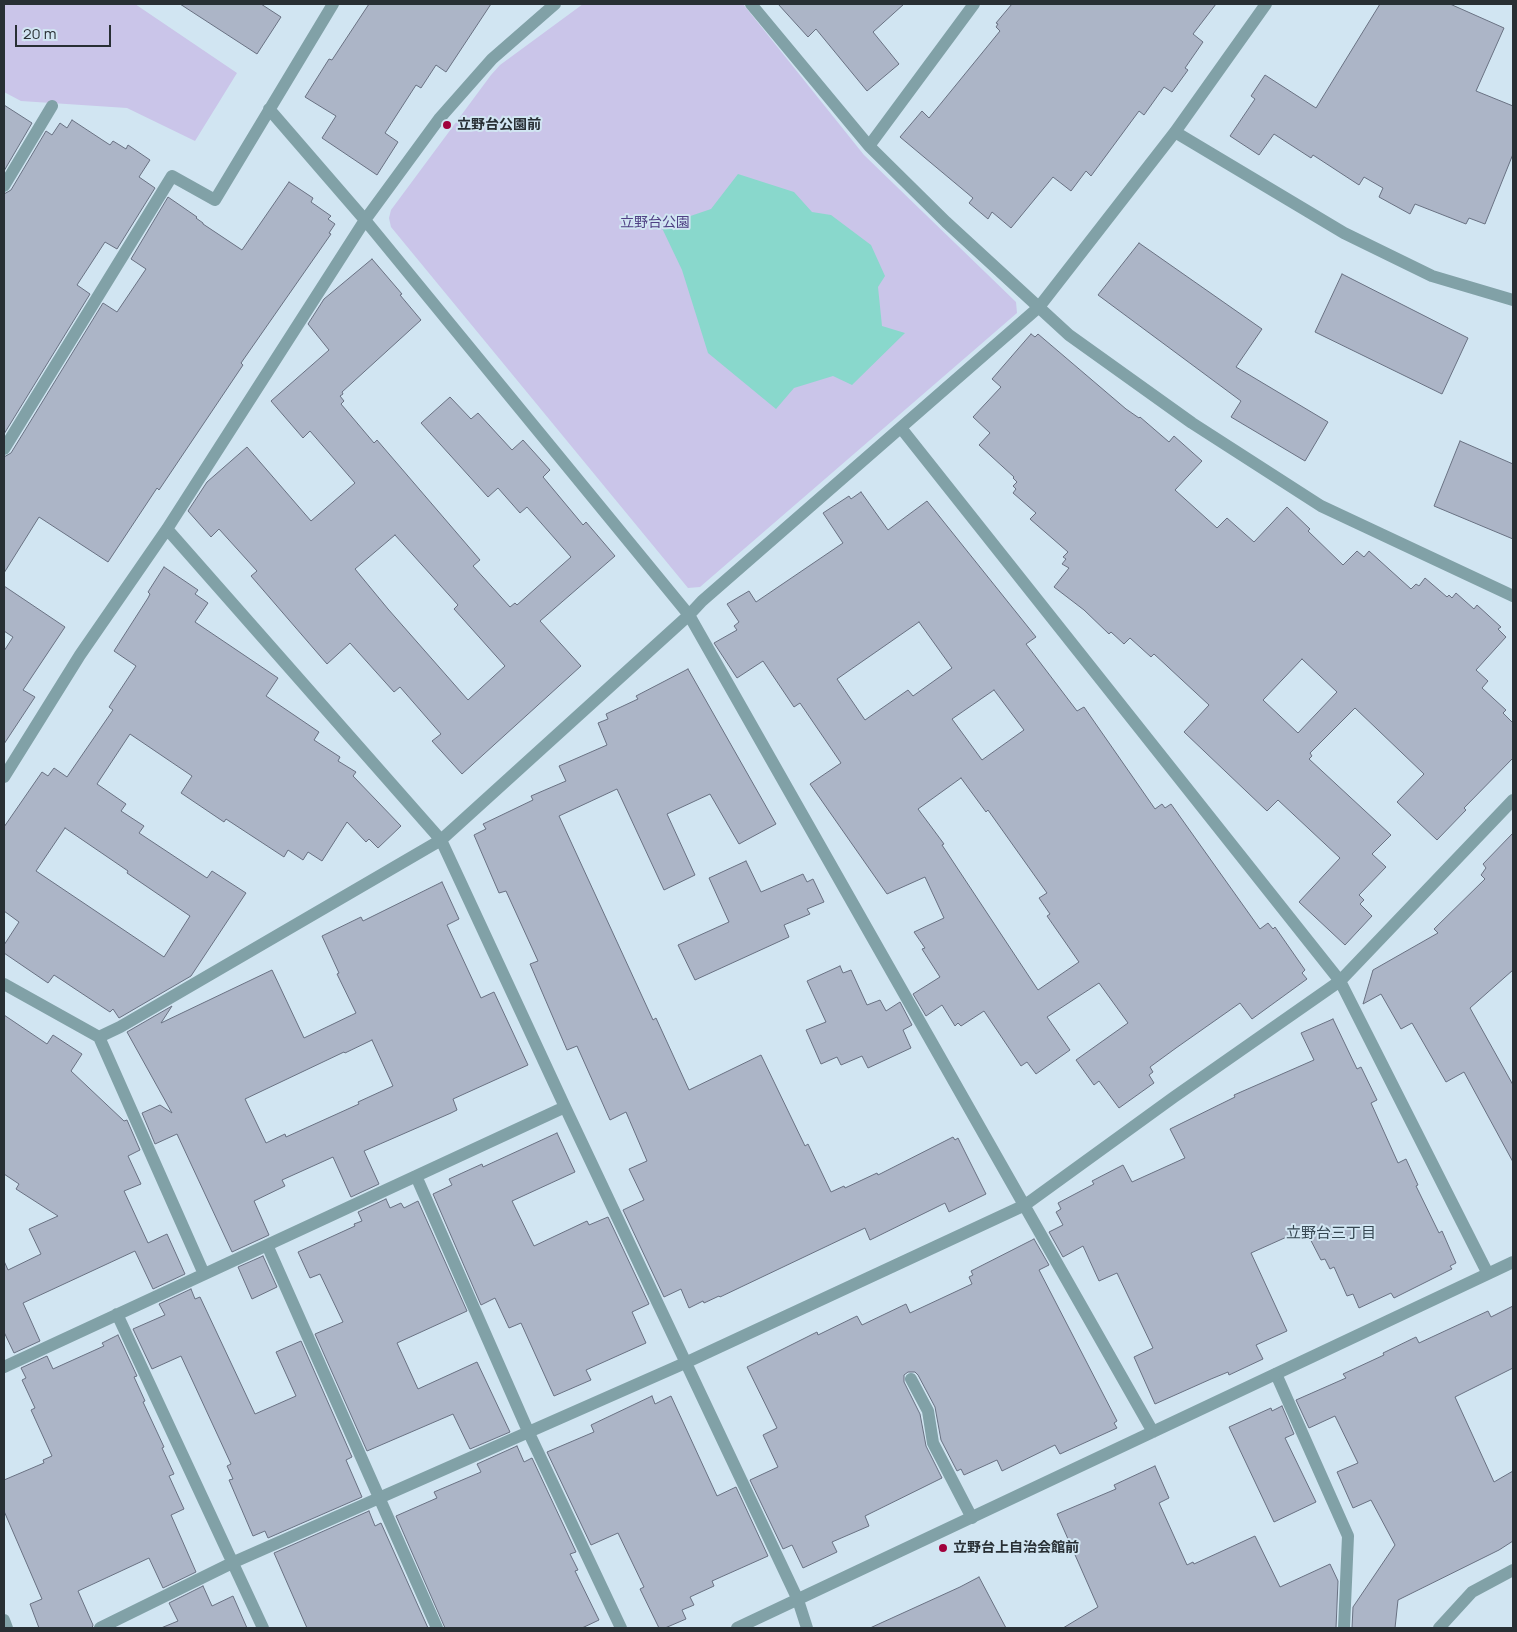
<!DOCTYPE html>
<meta charset="utf-8">
<style>
body{margin:0}
#map{position:relative;width:1517px;height:1632px;overflow:hidden;background:#d1e5f2;font-family:Manrope,sans-serif}
canvas{display:block}
.frame{position:absolute;inset:0;border:5px solid #282f34;pointer-events:none}
.scale{position:absolute;left:15px;top:25px;width:96px;height:22px;box-sizing:border-box;border:2px solid #282f34;border-top:0;padding-left:6px;font-size:15px;line-height:18px;white-space:nowrap;color:#282f34;-webkit-text-stroke:4px #d1e5f2;paint-order:stroke}
</style>
<div id="map">
<canvas width="1517" height="1632"></canvas>
<div class="frame"></div>
<div class="scale">20 m</div>
</div>
<script>
const c = document.querySelector('canvas').getContext('2d');
c.lineJoin = 'round';
function paint(path, color) { c.fillStyle = color; c.fill(path, 'evenodd'); }
const shape = rows => new Path2D(rows.map(r => 'M' + r).join(''));
function trace(path, color, width, dash) { c.strokeStyle = color; c.lineWidth = width; c.lineCap = dash ? 'butt' : 'round'; c.setLineDash(dash || []); c.stroke(path); }
function label(font, color, halo, rows, align = 'center') {
  c.font = font + ' Manrope,"Noto Sans JP",sans-serif'; c.lineWidth = 4; c.setLineDash([]); c.textBaseline = 'middle'; c.strokeStyle = halo; c.fillStyle = color; for (const [text, x, y, turn = 0] of rows) {
    c.save(); c.translate(x, y); c.rotate((+turn || 0) * Math.PI / 180); c.textAlign = isNaN(turn) ? turn : align; if (halo) c.strokeText(text, 0, 0); c.fillText(text, 0, 0); c.restore();
  }
}
paint(shape([
 [4,4,135,4,237,73,195,141,127,108,21,101,4,92],
 [583,4,743,4,864,155,1016,302,1017,313,700,587,688,588,391,227,389,218,391,210,491,75,500,65]
]), '#cac5e9');
paint(shape([
 [738,174,794,192,812,212,831,215,871,245,885,276,878,287,882,326,905,333,852,385,833,376,794,388,776,409,708,353,682,270,661,226,711,209]
]), '#89d8cc');
const building = shape([
 [180,4,261,4,281,17,257,54,180,4],
 [369,4,491,4,446,72,436,65,421,88,416,85,385,133,398,142,377,175,322,138,336,116,305,97,329,59,332,60,369,4],
 [778,4,904,4,873,32,899,64,867,91,816,29,808,37,778,4],
 [1012,4,1216,4,1193,34,1203,42,1185,68,1188,70,1172,92,1164,87,1144,115,1139,111,1091,176,1086,171,1071,191,1053,177,1011,228,992,212,988,219,969,203,973,198,900,137,922,111,929,118,1000,31,996,27,998,24,996,23,1012,4],
 [1380,4,1450,4,1504,28,1476,91,1513,106,1513,154,1485,224,1469,218,1466,224,1415,204,1410,214,1379,197,1383,188,1364,177,1359,185,1313,155,1311,158,1274,134,1259,155,1230,136,1255,99,1251,96,1265,75,1316,108,1380,4],
 [4,105,32,123,4,171,4,105],
 [72,120,110,145,113,141,126,149,128,145,150,160,139,177,155,188,117,249,105,242,77,285,90,294,4,434,4,194,11,190,46,131,52,135,60,123,67,128,72,120],
 [289,182,313,198,311,202,331,216,328,219,335,224,329,233,331,234,241,363,243,365,159,490,157,488,108,562,39,517,4,573,4,457,11,453,103,303,117,312,146,269,131,259,168,197,197,217,196,218,203,223,203,224,242,250,289,182],
 [1139,243,1262,329,1236,367,1328,422,1305,461,1231,417,1241,401,1098,295,1139,243],
 [372,259,402,294,400,295,421,320,342,392,343,394,340,396,344,401,341,404,374,443,377,440,480,560,473,566,510,607,515,603,517,605,571,557,527,507,520,513,498,488,488,497,421,423,450,397,471,419,478,413,512,450,523,440,550,470,543,477,583,525,586,522,615,556,540,621,581,666,462,774,432,741,441,734,400,687,394,692,350,643,327,664,251,576,257,571,219,529,211,537,188,511,207,482,247,447,311,521,355,483,310,431,303,438,271,401,329,350,308,324,324,299,372,259],
 [395,535,458,605,454,609,505,666,468,700,388,609,355,569,395,535],
 [1342,274,1468,338,1442,394,1315,332,1342,274],
 [1031,334,1035,337,1038,334,1126,409,1139,418,1140,417,1169,442,1174,436,1202,461,1175,490,1217,528,1227,518,1254,542,1287,507,1310,529,1308,531,1343,565,1357,551,1364,557,1369,551,1411,589,1416,584,1419,586,1425,578,1447,597,1449,595,1452,598,1456,593,1474,609,1477,605,1501,627,1498,629,1506,637,1476,670,1488,681,1482,688,1506,710,1503,713,1513,723,1513,758,1464,808,1466,810,1437,840,1397,802,1424,774,1355,708,1310,753,1312,756,1309,759,1391,835,1372,854,1386,867,1359,895,1364,900,1360,904,1372,916,1345,945,1299,902,1340,858,1278,800,1267,811,1184,732,1209,705,1154,654,1151,657,1130,638,1124,644,1111,632,1109,634,1084,610,1054,587,1069,568,1062,564,1066,559,1063,557,1068,552,1030,519,1036,513,1013,493,1016,489,1013,486,1017,482,1013,478,1014,477,979,445,990,433,973,417,1001,387,992,379,1031,334],
 [1302,659,1337,692,1298,733,1263,700,1302,659],
 [1460,441,1513,464,1513,539,1434,506,1460,441],
 [861,492,888,530,927,501,1036,637,1026,644,1077,711,1084,707,1155,809,1162,804,1165,808,1171,804,1260,929,1268,923,1273,929,1275,927,1305,970,1302,973,1307,979,1252,1019,1240,1003,1176,1048,1150,1067,1153,1072,1149,1075,1154,1083,1119,1108,1099,1081,1094,1085,1076,1060,1128,1023,1099,983,1047,1017,1070,1050,1036,1074,1027,1062,1021,1066,984,1011,961,1026,958,1023,955,1026,942,1005,926,1016,913,994,940,977,922,949,925,948,914,932,944,918,925,877,887,894,810,784,841,763,800,703,794,707,763,661,737,678,714,643,737,630,734,626,739,622,727,604,749,591,756,602,843,543,823,513,849,496,851,499,861,492],
 [919,622,952,668,913,696,908,690,865,720,837,679,919,622],
 [994,690,1024,730,982,760,952,719,994,690],
 [961,778,986,812,988,810,1047,893,1039,898,1050,914,1047,916,1079,962,1038,990,942,845,944,844,918,809,961,778],
 [164,567,198,590,195,594,208,603,195,622,278,678,266,696,319,732,314,740,340,757,338,761,356,772,353,776,401,826,378,848,369,839,366,842,347,822,322,861,308,852,303,860,288,850,284,857,226,819,224,822,181,793,192,776,130,734,97,784,126,804,121,811,144,826,139,833,207,878,212,871,246,893,191,976,119,1018,113,1009,110,1012,54,975,48,983,4,953,4,945,19,922,4,911,4,827,42,772,48,776,54,768,67,777,113,710,109,707,136,666,114,651,148,598,150,594,148,592,164,567],
 [65,828,128,871,127,873,190,916,164,957,36,871,65,828],
 [4,586,65,627,23,690,35,697,4,744,4,651,13,637,4,631,4,586],
 [688,669,776,824,739,844,710,794,667,814,695,875,664,890,617,789,559,816,653,1020,656,1018,689,1090,761,1055,805,1146,808,1144,831,1192,844,1186,845,1188,877,1173,878,1175,953,1137,955,1140,958,1138,986,1194,949,1212,945,1203,870,1240,865,1228,720,1297,719,1296,704,1303,703,1301,689,1308,681,1289,664,1297,623,1210,644,1200,629,1169,647,1161,626,1112,610,1120,577,1046,567,1050,530,964,538,961,506,891,499,893,474,835,486,829,483,824,533,800,531,796,566,781,559,766,607,745,598,723,608,719,606,714,638,699,636,696,688,669],
 [1513,833,1513,970,1470,1008,1513,1085,1513,1162,1464,1072,1446,1082,1412,1023,1401,1029,1381,994,1363,1004,1373,970,1438,933,1434,929,1485,879,1481,875,1486,868,1483,864,1513,833],
 [746,861,761,892,803,874,807,882,813,879,824,902,807,909,810,914,784,925,789,937,695,980,678,945,729,922,709,878,746,861],
 [442,882,459,919,447,925,481,998,494,992,528,1065,453,1099,457,1110,451,1113,364,1151,379,1184,351,1197,333,1157,282,1180,285,1186,254,1201,269,1235,232,1252,177,1134,155,1144,142,1113,160,1105,172,1113,127,1032,172,1006,161,1023,272,970,304,1038,356,1013,337,974,339,973,322,936,361,917,363,921,442,882],
 [372,1040,393,1086,358,1102,359,1104,286,1137,285,1134,266,1143,245,1099,344,1052,345,1053,372,1040],
 [840,966,843,973,851,970,867,1005,880,1000,886,1011,900,1002,912,1025,903,1030,911,1048,868,1068,862,1056,841,1065,837,1057,821,1064,806,1030,826,1022,807,981,840,966],
 [4,1015,47,1044,53,1035,82,1054,71,1071,124,1121,127,1120,140,1150,128,1156,141,1184,124,1191,148,1243,167,1234,185,1274,153,1289,135,1251,23,1303,40,1341,14,1353,4,1332,4,1261,8,1270,41,1254,29,1229,58,1216,16,1189,19,1184,4,1174,4,1015],
 [1333,1019,1357,1069,1361,1067,1377,1100,1371,1103,1398,1163,1406,1159,1418,1185,1416,1186,1439,1233,1442,1231,1456,1263,1450,1266,1452,1269,1394,1298,1391,1293,1359,1308,1353,1294,1347,1296,1334,1267,1330,1269,1325,1259,1321,1260,1306,1231,1301,1233,1300,1231,1251,1253,1287,1331,1256,1345,1263,1359,1229,1375,1228,1372,1211,1379,1155,1404,1134,1357,1153,1348,1117,1273,1099,1281,1083,1246,1063,1257,1049,1232,1063,1225,1056,1212,1061,1209,1058,1203,1094,1184,1092,1181,1123,1165,1132,1182,1185,1158,1170,1129,1235,1097,1234,1095,1314,1060,1301,1033,1333,1019],
 [557,1133,575,1172,512,1201,534,1246,587,1221,589,1225,608,1217,649,1304,632,1312,646,1343,586,1370,591,1380,554,1396,521,1323,509,1328,495,1298,481,1305,433,1194,452,1185,449,1179,482,1164,483,1167,557,1133],
 [386,1199,390,1208,401,1203,404,1208,418,1201,467,1311,397,1343,418,1389,477,1362,510,1432,470,1449,453,1414,367,1451,315,1334,343,1322,320,1274,310,1278,298,1252,355,1226,354,1224,362,1221,358,1212,386,1199],
 [1034,1239,1049,1265,1039,1270,1117,1421,1114,1423,1117,1428,1060,1454,1055,1445,1002,1471,997,1460,964,1475,961,1469,957,1471,941,1440,935,1407,918,1375,915,1372,908,1372,904,1375,904,1382,920,1414,926,1446,942,1478,865,1516,869,1526,832,1542,837,1552,803,1568,792,1545,783,1549,750,1480,778,1467,763,1435,777,1428,747,1367,817,1332,818,1335,857,1316,862,1325,906,1304,910,1313,972,1284,969,1277,973,1275,971,1271,1034,1239],
 [263,1256,277,1287,252,1299,238,1267,263,1256],
 [191,1289,195,1299,200,1297,255,1414,296,1396,276,1352,301,1341,352,1457,346,1460,362,1497,268,1538,265,1531,253,1536,229,1480,233,1479,227,1466,231,1464,181,1356,152,1369,133,1329,165,1315,159,1304,191,1289],
 [1513,1306,1513,1368,1455,1397,1494,1482,1513,1471,1513,1541,1499,1550,1398,1600,1395,1628,1352,1628,1353,1607,1395,1545,1371,1500,1353,1508,1337,1472,1358,1463,1335,1416,1309,1428,1296,1400,1346,1378,1343,1374,1384,1355,1383,1353,1416,1337,1419,1343,1488,1311,1491,1317,1513,1306],
 [118,1335,137,1376,134,1377,145,1401,143,1402,164,1447,162,1448,174,1474,169,1476,184,1509,171,1515,196,1572,163,1588,149,1558,78,1591,93,1625,92,1628,39,1628,30,1604,42,1599,4,1511,4,1480,44,1463,43,1460,52,1456,31,1410,35,1408,22,1380,26,1378,21,1368,47,1356,53,1369,104,1346,102,1343,118,1335],
 [652,1396,655,1404,671,1396,717,1496,736,1487,768,1556,712,1581,714,1586,690,1597,694,1605,682,1610,686,1619,665,1628,659,1628,640,1589,644,1587,618,1533,591,1545,547,1452,594,1432,591,1425,652,1396],
 [1282,1406,1294,1434,1285,1438,1316,1502,1274,1522,1229,1427,1271,1408,1272,1411,1282,1406],
 [517,1446,524,1462,532,1458,576,1552,570,1554,578,1570,575,1571,599,1620,582,1628,445,1628,396,1516,437,1498,434,1492,481,1472,477,1464,517,1446],
 [1155,1466,1169,1498,1159,1503,1187,1565,1193,1562,1194,1564,1255,1536,1280,1587,1330,1564,1338,1581,1336,1628,1063,1628,1098,1607,1057,1514,1116,1489,1114,1485,1155,1466],
 [369,1511,375,1526,381,1523,428,1628,307,1628,274,1553,369,1511],
 [979,1577,1006,1628,870,1628,960,1587,979,1577],
 [203,1586,212,1606,233,1596,247,1628,161,1628,178,1621,169,1603,203,1586]
]);
paint(building, '#acb5c7');
trace(building, '#697182', 1);
trace(shape([
 [1276,1374,1348,1536,1344,1628],
 [911,1379,928,1411,933,1443,972,1518]
]), '#81a1a7', 12);
trace(shape([
 [751,4,869,146],
 [974,4,869,146,946,222,1069,335,1192,423,1321,506,1513,596],
 [269,109,365,220,689,615,1153,1432],
 [1175,132,1344,233,1432,276,1513,300],
 [4,186,52,106],
 [901,428,1340,981,1488,1274],
 [4,449,172,176,215,200,333,4],
 [167,529,441,840,565,1107,798,1600,807,1628],
 [4,777,80,655,167,529,365,220,439,119,492,59,555,4],
 [4,984,99,1037,204,1274],
 [99,1037,120,1027,441,840,689,615,702,601,1039,307,1175,132,1266,4],
 [416,1176,528,1431,621,1628],
 [267,1245,437,1628],
 [117,1314,263,1628],
 [4,1367,565,1107],
 [4,1620,7,1628],
 [100,1628,234,1562,685,1363,1025,1205,1174,1097,1340,981,1513,800],
 [737,1628,1513,1262],
 [1439,1628,1472,1592,1513,1570]
]), '#81a1a7', 12);
for (const [x, y, r, color] of [
 [447,125,5,"#a1013c"],
 [943,1548,5,"#a1013c"]
]) { const dot = new Path2D(); dot.arc(x, y, r, 0, 2 * Math.PI); c.fillStyle = color; c.fill(dot); trace(dot, '#d1e5f2', 2); }
label('bold 14px', '#282f34', '#d1e5f2', [
 ["立野台公園前",457,125],
 ["立野台上自治会館前",953,1548]
], 'left');
label('14px', '#4f4084', '#d1e5f2', [
 ["立野台公園",655,223]
]);
label('15px', '#354651', '#d1e5f2', [
 ["立野台三丁目",1331,1234]
]);
</script>
